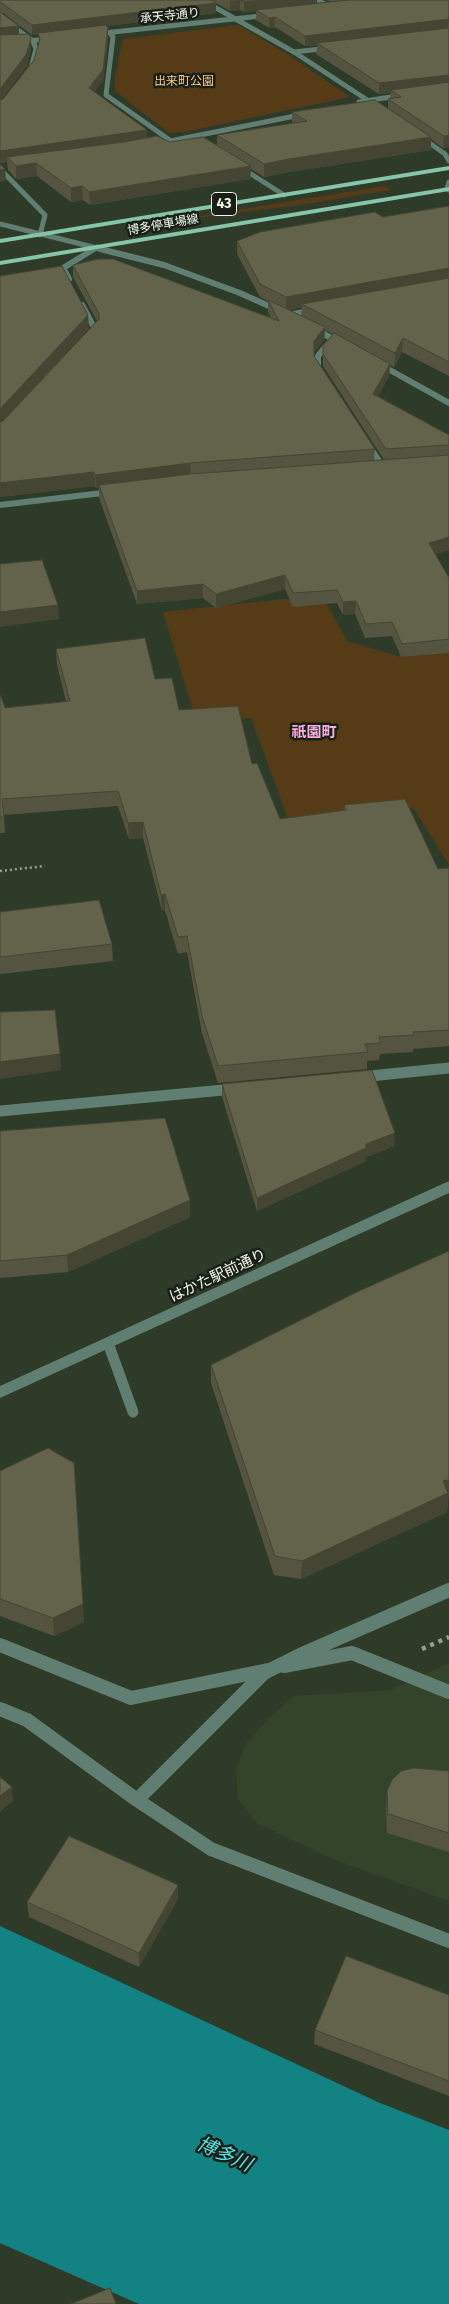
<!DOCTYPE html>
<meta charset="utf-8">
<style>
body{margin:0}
canvas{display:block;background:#2e3b28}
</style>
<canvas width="449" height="2304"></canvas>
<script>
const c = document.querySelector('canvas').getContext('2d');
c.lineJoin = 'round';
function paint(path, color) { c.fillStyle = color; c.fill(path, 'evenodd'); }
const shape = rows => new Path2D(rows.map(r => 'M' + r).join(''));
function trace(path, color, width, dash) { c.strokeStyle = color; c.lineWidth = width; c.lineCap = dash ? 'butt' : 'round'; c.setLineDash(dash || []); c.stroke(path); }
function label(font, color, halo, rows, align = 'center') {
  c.font = font + ' "Fira Sans","Noto Sans JP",sans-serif'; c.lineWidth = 5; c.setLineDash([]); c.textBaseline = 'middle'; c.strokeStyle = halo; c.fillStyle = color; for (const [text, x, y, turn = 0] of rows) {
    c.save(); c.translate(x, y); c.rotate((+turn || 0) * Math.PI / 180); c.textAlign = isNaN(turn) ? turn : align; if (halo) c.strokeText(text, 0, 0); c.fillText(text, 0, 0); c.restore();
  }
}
paint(shape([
 [449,1663,449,1901,330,1858,257,1823,238,1799,236,1768,247,1743,268,1719,294,1696,391,1690]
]), '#34442b');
paint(shape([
 [238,25,287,54,350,97,184,132,169,133,115,91,115,77,123,39],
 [384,186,391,190,300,205,164,222],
 [322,595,347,641,401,657,449,653,449,865,413,807,290,824,251,718,196,720,163,612]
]), '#553c17');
paint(shape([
 [0,1926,380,2103,449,2130,449,2304,139,2304,0,2243]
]), '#128283');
trace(shape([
 [0,871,45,866]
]), '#949f8f', 2.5, [2, 3]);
trace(shape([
 [422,1649,449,1637]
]), '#949f8f', 4.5, [4, 5]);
trace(shape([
 [108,1343,133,1412]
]), '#607e71', 11);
trace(shape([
 [0,1645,131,1698,268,1670],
 [284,1666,352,1653,449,1692]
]), '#607e71', 14);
trace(shape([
 [317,0,333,8],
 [110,33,113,37,106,95,171,141],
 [294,52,329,48],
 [359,102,403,95],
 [155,144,305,114],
 [240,167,284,195],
 [92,250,97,247]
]), '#607e71', 5);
trace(shape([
 [69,279,63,268,94,249],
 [82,305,95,329,89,335],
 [287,315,315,310],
 [322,374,318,367,318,356,331,340],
 [367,443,383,467],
 [0,505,111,492]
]), '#607e71', 6);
trace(shape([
 [360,1077,449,1068],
 [0,1111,234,1089]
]), '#607e71', 11);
trace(shape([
 [202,0,294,52,378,107],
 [0,17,33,41,36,49,31,68,26,74],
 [95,34,270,15],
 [0,43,51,39],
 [421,137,445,154,449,161],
 [0,169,45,215,40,235],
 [449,182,447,189,449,190],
 [0,224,105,250]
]), '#607e71', 5);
trace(shape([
 [100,249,164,265,240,293,280,311],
 [313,328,342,344],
 [379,364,449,403]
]), '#607e71', 6);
trace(shape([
 [0,1392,449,1187]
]), '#607e71', 11);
trace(shape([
 [0,1709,27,1720,137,1800,211,1849,449,1941],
 [137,1800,264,1673,300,1655,449,1590]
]), '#607e71', 14);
paint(shape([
 [449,166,449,170,0,243,0,239,449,166],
 [449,187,449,191,0,265,0,261,449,187]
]), '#85c5aa');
paint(shape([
 [0,0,317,0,317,3,330,2,326,0,449,0,449,147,443,148,431,139,431,150,289,172,264,177,251,169,250,179,90,205,83,200,71,202,37,176,16,179,8,170,7,162,0,163],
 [216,3,230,11,240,10,244,12,256,11,256,20,269,28,275,27,305,46,317,45,316,54,379,94,391,93,390,98,388,99,388,108,292,112,292,123,217,135,217,145,170,142,147,138,94,92,103,81,108,38,108,28,107,26,216,13],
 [1,13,3,13,32,35,38,34,39,43,34,60,3,99,1,100,27,66,31,49],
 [449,206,449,376,402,352,394,367,390,365,389,376,378,396,449,435,449,550,435,554,449,578,449,653,401,657,392,636,365,638,355,614,343,615,337,603,293,607,285,589,216,608,203,598,137,604,99,498,99,488,96,488,95,486,0,497,0,276,89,328,3,421,97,321,73,277,73,265,271,317,268,312,268,301,260,297,237,254,237,241],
 [302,307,301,316,289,310],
 [325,330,333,334,323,346,323,366,384,460,374,460,375,449,314,356,314,353,324,340],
 [56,649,155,679,179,710,252,764,280,819,344,810,344,805,438,869,449,868,449,1046,413,1049,413,1052,380,1054,379,1060,367,1061,367,1069,218,1083,202,1033,187,952,178,954,165,910,162,911,143,838,129,839,118,806,4,815,5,833,0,833,0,694,5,708,66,702,57,664],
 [0,912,112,944,113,961,0,974],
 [222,1084,394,1146,366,1157,366,1161,257,1211,222,1097],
 [0,1131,190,1217,68,1272,0,1278],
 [211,1365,448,1498,447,1512,301,1579,274,1575,211,1383],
 [0,1471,84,1622,54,1636,0,1616],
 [449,1771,449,1852,387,1833,386,1810,387,1791],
 [178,1899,139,1967,29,1917,27,1902],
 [449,1995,449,2096,314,2044,315,2030]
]), '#555440');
paint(shape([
 [240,0,240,10,230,11,230,1],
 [265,0,317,0,317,5,256,10,256,11,244,12,244,2],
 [216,3,216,13,32,35,32,25],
 [275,17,275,27,269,28,269,18],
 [449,19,448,30,317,43,317,45,305,46,305,36],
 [19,26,19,37,0,39,0,28],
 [108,28,108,38,103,81,89,99,89,88],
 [31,39,31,49,27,66,0,101,0,89],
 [449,75,449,85,391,90,391,93,379,94,379,83],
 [147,130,147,142,7,157,7,162,0,163,0,151],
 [449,135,449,147,443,148,444,136],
 [431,137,431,150,289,172,264,177,264,164,289,159],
 [36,163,37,176,16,179,16,166],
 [251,166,250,179,90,205,89,192],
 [5,169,6,181,0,182,0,170],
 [82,186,83,200,71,202,71,188],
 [449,268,448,281,302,304,302,307,286,310,286,297],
 [88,315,89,328,0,424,0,409],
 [325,327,324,340,314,353,314,341],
 [403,338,402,352,394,367,395,353],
 [390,364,389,376,373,406,373,394],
 [190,463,191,477,99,485,99,488,96,488,95,475],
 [94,472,95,486,0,497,0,483],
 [449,537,449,550,428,556,429,543],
 [285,575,285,589,216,608,216,594],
 [203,584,203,598,137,604,137,591],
 [356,601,355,614,343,615,343,602],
 [58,605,59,619,0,627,0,612],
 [143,822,143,838,129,839,128,823],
 [165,894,165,910,162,911,161,895],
 [60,1054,61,1070,0,1079,0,1062],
 [395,1133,394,1146,366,1157,366,1161,257,1211,257,1198,366,1144],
 [190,1200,190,1217,68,1272,67,1255],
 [449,1480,449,1498,448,1498,447,1512,301,1579,302,1561,443,1481],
 [83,1604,84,1622,54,1636,53,1618],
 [12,1787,13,1801,0,1812,0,1796],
 [178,1885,178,1899,139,1967,139,1953]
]), '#454534');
const building = shape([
 [0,0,211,0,216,3,32,25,2,3,0,3,0,0],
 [241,0,265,0,244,2,241,0],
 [348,0,449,0,449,19,305,36,275,17,269,18,256,10,348,0],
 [0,12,19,26,0,28,0,12],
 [106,25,108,28,103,70,89,88,147,130,0,151,0,100,3,99,34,60,40,39,38,33,106,25],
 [449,28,449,75,379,83,317,43,449,28],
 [29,34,31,39,26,55,0,89,0,35,29,34],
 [449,82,449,135,444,136,388,99,401,97,391,90,449,82],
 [375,100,431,137,289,159,264,164,217,135,307,121,292,112,375,100],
 [157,136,170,142,203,137,251,166,89,192,82,186,71,188,36,163,16,166,7,157,124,142,157,136],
 [0,164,5,169,0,170,0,164],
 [449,206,449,268,286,297,260,284,237,241,260,232,375,212,383,217,449,206],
 [98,259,113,259,279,321,268,300,325,327,314,341,314,356,375,449,190,463,95,475,94,472,0,483,0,422,3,421,99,319,99,314,73,265,98,259],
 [62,266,88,315,0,409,0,276,62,266],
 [449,278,449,362,403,338,395,353,302,304,449,278],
 [334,333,390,364,373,394,449,435,449,445,386,449,323,354,323,346,334,333],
 [449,455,449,537,429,543,449,578,449,639,402,644,392,622,366,624,356,601,343,602,337,590,293,593,285,575,216,594,203,584,137,591,99,485,191,474,449,455],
 [42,560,58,605,0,612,0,564,42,560],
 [145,638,155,679,172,678,179,710,238,706,252,764,257,763,280,819,346,810,344,805,405,799,438,869,449,868,449,1030,413,1032,414,1035,379,1037,380,1043,365,1044,368,1052,218,1066,202,1016,187,936,178,937,165,894,161,895,143,822,128,823,118,791,2,799,4,817,0,817,0,694,5,708,70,701,56,649,145,638],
 [99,900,112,944,0,957,0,912,99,900],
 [55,1010,60,1054,0,1062,0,1012,55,1010],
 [372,1070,395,1133,366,1144,366,1148,257,1198,222,1084,372,1070],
 [165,1118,190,1200,67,1255,0,1261,0,1131,165,1118],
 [449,1251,449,1480,443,1481,448,1493,302,1561,275,1556,211,1365,359,1291,449,1251],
 [48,1448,74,1463,83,1604,53,1618,0,1599,0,1471,48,1448],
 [414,1768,449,1771,449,1833,388,1814,387,1791,392,1780,401,1771,414,1768],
 [0,1777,12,1787,0,1796,0,1777],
 [69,1836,178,1885,139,1953,27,1902,69,1836],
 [346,1956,449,1995,449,2081,315,2030,346,1956],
 [110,2288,116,2304,71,2304,110,2288]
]);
paint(building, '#63624a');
trace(building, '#454534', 1);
label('12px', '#eff7eb', '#1a2017', [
 ["承天寺通り",170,16,-6],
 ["博多停車場線",163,225,-10]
]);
label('12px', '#faca8c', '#1a2017', [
 ["出来町公園",184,82]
]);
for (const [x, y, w] of [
 [224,204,25]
]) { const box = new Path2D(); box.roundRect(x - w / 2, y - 11.5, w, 23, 4); c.fillStyle = '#1a2017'; c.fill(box); trace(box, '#eff7eb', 1); }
label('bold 14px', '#eff7eb', null, [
 ["43",224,204]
]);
label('bold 15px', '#f7b0dd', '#1a2017', [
 ["祇園町",314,733]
]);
label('15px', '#eff7eb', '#1a2017', [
 ["はかた駅前通り",218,1276,-25]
]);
label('italic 19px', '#58e6e8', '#1a2017', [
 ["博多川",224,2155,24]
]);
</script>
